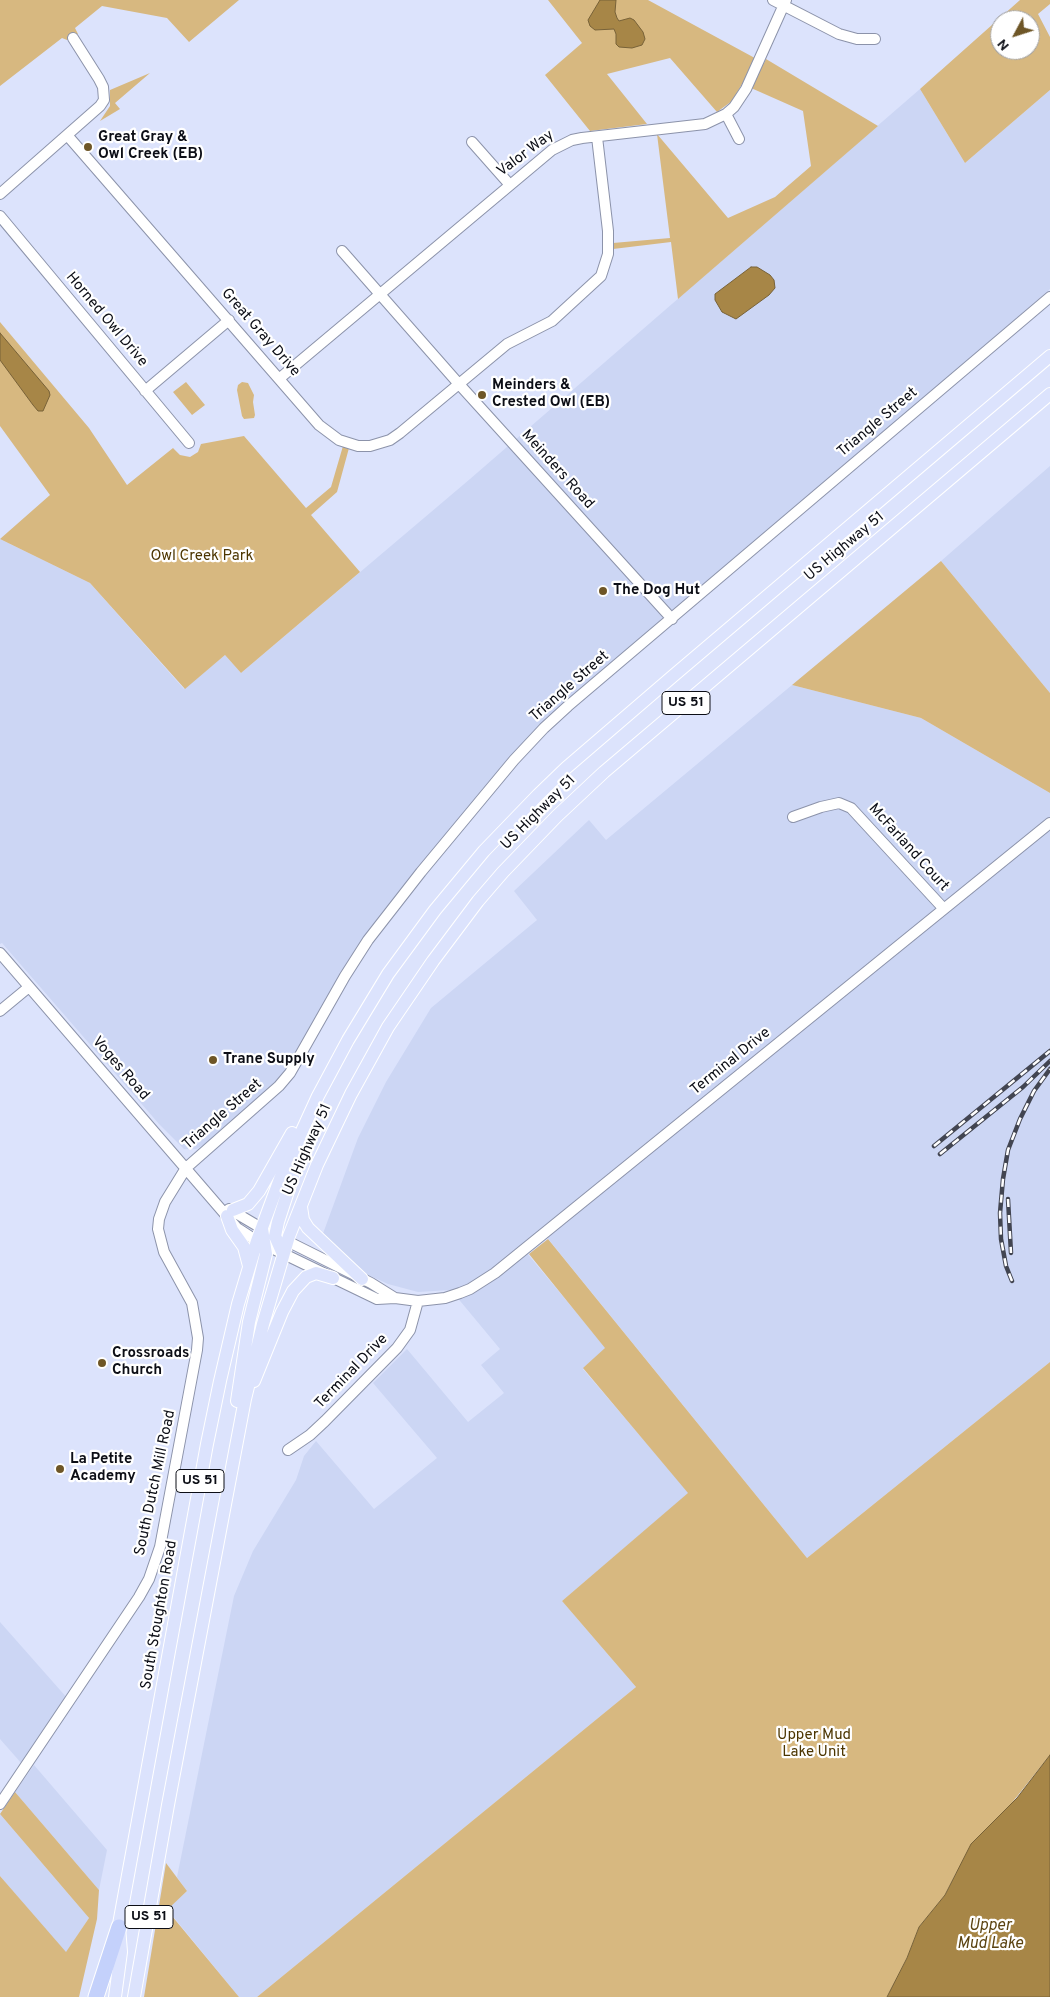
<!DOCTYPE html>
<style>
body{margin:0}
#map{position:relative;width:1050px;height:1997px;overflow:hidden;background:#dce3fc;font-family:Overpass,sans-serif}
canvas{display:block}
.north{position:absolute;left:990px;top:10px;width:50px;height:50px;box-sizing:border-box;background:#fff;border:1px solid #9e9fa2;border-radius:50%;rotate:230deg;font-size:14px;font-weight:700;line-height:20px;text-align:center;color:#0c0e16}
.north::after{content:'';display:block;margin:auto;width:18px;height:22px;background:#6e5627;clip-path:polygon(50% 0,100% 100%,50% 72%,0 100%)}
</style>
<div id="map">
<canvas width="1050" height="1997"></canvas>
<div class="north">N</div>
</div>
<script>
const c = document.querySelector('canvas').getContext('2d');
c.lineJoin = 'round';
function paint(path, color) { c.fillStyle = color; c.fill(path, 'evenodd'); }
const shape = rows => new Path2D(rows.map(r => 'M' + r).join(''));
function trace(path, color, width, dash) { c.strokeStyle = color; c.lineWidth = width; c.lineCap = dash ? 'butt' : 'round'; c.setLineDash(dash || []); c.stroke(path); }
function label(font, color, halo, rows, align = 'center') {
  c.font = font + ' Overpass,sans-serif'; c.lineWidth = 4.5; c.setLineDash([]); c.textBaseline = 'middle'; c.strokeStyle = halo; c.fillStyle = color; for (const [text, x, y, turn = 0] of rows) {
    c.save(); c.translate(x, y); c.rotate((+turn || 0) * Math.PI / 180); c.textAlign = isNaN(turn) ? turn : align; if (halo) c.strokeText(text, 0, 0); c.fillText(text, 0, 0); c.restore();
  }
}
paint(shape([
 [920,89,965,163,1050,90,1050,289,547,721,352,956,283,1074,274,1085,207,1143,196,1149,184,1149,159,1124,2,943,0,944,0,539,90,583,184,689,225,655,241,673,470,479],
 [1050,466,1050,693,941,561],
 [792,685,921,718,1050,793,1050,1362,807,1558,541,1230,521,1246,606,1348,583,1369,689,1493,562,1601,636,1687,257,1997,239,1997,167,1909,187,1891,177,1877,234,1596,253,1551,296,1480,304,1456,316,1441,374,1509,437,1458,373,1383,407,1349,468,1422,504,1393,481,1365,500,1349,451,1290,418,1292,388,1284,362,1272,321,1239,358,1138,386,1082,431,1008,537,920,514,891,589,820,606,840],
 [0,1622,68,1699,22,1764,0,1739],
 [34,1765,107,1850,99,1890,15,1792],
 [0,1814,89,1918,66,1953,0,1876]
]), '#ccd6f4');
paint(shape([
 [0,0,239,0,189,42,167,18,102,6,75,28,78,34,67,40,62,38,0,86],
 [548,0,648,0,764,63,766,59,878,126,678,299,671,242,613,249,613,243,670,238,657,134,728,218,775,197,811,166,803,111,742,84,732,101,717,112,670,58,607,74,647,124,590,131,545,75,582,43],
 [1020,0,1050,0,1050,4,1038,14,1050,37,1050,90,965,163,920,89],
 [1000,20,1030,20,1030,50,1000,50],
 [150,73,115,103,120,109,100,121,110,106,110,90],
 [0,322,89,428,127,485,173,448,180,455,190,457,198,452,201,444,244,436,306,508,331,487,343,446,349,448,337,492,311,515,360,572,241,673,225,655,185,689,90,583,0,539,50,495,0,426],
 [186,382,205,405,192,415,173,392],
 [242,382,248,383,254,395,253,402,255,415,254,418,244,419,242,416,237,390,238,385],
 [941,561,1050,693,1050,793,921,718,792,685],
 [548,1239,807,1558,1050,1362,1050,1755,956,1873,945,1895,919,1927,907,1958,887,1997,257,1997,636,1687,562,1601,688,1493,583,1368,605,1348,529,1254],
 [15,1792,99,1890,97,1919,79,1997,0,1997,0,1876,66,1952,89,1918,0,1814],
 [166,1863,187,1891,167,1910,239,1997,144,1997]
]), '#d7b880');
const water = shape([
 [600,0,616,0,615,12,617,18,619,21,630,18,634,20,643,32,645,39,642,45,632,48,619,47,616,44,616,34,614,29,595,30,590,26,588,20,600,0],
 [751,267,757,267,770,275,774,280,775,288,769,295,736,319,722,312,715,300,715,294,751,267],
 [0,333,49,391,50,395,43,411,38,411,33,405,0,360,0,333],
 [1050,1755,1050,1997,887,1997,907,1958,919,1927,945,1895,971,1844,1017,1798,1050,1755]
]);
paint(water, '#a78647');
trace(water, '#786238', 1);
const minor = shape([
 [773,0,839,34,857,39,875,39],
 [726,114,739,139],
 [67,135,319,425,339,440,358,446,370,446,390,440,400,433,507,344,552,321,601,276,608,254,608,231,597,137],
 [472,142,510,185],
 [0,194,100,106,104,100,103,87,99,79,73,38],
 [0,216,189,443],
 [342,251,458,383,672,619],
 [280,378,552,150,572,140,582,138,705,124,726,114,734,107,746,89,786,0],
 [145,391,229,320],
 [793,817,821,807,839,803,851,808,944,909],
 [0,953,237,1228,257,1241,377,1299,395,1298,418,1301,445,1298,460,1293,470,1289,495,1273,1050,823],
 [0,1011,29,987],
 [229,1209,268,1232],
 [281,1238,371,1283,395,1298],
 [288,1450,310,1435,325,1421,397,1348,410,1330,418,1301],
 [0,1804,139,1597,149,1579,160,1547,197,1350,198,1338,192,1303,164,1252,158,1229,159,1219,165,1202,186,1168,279,1086,290,1073,345,976,368,940,421,872,514,760,544,728,568,706,1050,297]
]);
const major = shape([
 [301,1207,303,1220,308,1228,362,1279],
 [233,1210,248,1204,259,1191,292,1133],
 [227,1216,232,1230,244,1247,249,1266],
 [283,1254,275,1236,278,1222,303,1145],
 [254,1381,282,1312,293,1291,306,1277,316,1273,333,1278],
 [237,1401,249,1322,266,1254,262,1229],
 [117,1935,207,1444,220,1381,238,1304,257,1241,280,1179,318,1096,348,1040,388,974,435,910,484,851,538,795,566,768,673,676,1050,356],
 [115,1997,121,1952,119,1927],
 [134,1997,168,1805,245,1399,263,1324,289,1236,317,1165,351,1094,388,1027,433,961,478,901,503,872,557,816,604,772,1050,394]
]);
const highway = shape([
 [96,1997,119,1927]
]);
trace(minor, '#8c93aa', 12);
trace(major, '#fff', 14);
trace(highway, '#fff', 17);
trace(minor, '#fff', 10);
trace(major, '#dce3fd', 12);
trace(highway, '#c4d1fb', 15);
const rail = shape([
 [934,1146,1050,1051],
 [940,1154,1023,1087,1050,1061],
 [1008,1199,1011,1253],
 [1012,1281,1006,1266,1001,1239,1000,1213,1003,1179,1008,1150,1020,1119,1034,1091,1050,1069]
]);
trace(rail, '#424551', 4.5);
trace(rail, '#fff', 2.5, [8]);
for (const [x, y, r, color] of [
 [88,147,5,"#6e5627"],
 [482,395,5,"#6e5627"],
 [603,591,5,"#6e5627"],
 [213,1060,5,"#6e5627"],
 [102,1363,5,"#6e5627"],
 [60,1469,5,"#6e5627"]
]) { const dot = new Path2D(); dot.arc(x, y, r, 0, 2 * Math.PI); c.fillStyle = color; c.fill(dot); trace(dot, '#fff', 2); }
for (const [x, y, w] of [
 [686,703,48],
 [200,1481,48],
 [149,1917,48]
]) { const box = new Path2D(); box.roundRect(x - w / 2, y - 11.5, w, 23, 4); c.fillStyle = '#fff'; c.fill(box); trace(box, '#0c0e16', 1); }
label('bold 14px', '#0c0e16', null, [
 ["US 51",686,703],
 ["US 51",200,1481],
 ["US 51",149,1917]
]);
label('bold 15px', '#0c0e16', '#fff', [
 ["Great Gray &",98,138],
 ["Owl Creek (EB)",98,155],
 ["Meinders &",492,386],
 ["Crested Owl (EB)",492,403],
 ["The Dog Hut",613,591],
 ["Trane Supply",223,1060],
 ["Crossroads",112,1354],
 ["Church",112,1371],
 ["La Petite",70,1460],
 ["Academy",70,1477]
], 'left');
label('15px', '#0c0e16', '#fff', [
 ["Valor Way",526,154,-37],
 ["Horned Owl Drive",106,320,50],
 ["Great Gray Drive",260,333,49],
 ["Triangle Street",878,423,-40],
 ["Meinders Road",557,470,48],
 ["US Highway 51",845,547,-40],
 ["Triangle Street",570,687,-41],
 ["US Highway 51",539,813,-45],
 ["McFarland Court",908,848,48],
 ["Terminal Drive",731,1062,-39],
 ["Voges Road",120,1069,49],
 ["Triangle Street",223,1115,-41],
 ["US Highway 51",308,1150,-66],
 ["Terminal Drive",352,1372,-46],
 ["South Dutch Mill Road",156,1483,-78],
 ["South Stoughton Road",160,1615,-80]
]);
label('15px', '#4c3500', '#fff', [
 ["Owl Creek Park",202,557],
 ["Upper Mud",814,1736],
 ["Lake Unit",814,1753]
]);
label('italic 16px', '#5b4311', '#fff', [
 ["Upper",990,1927],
 ["Mud Lake",990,1945]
]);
</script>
